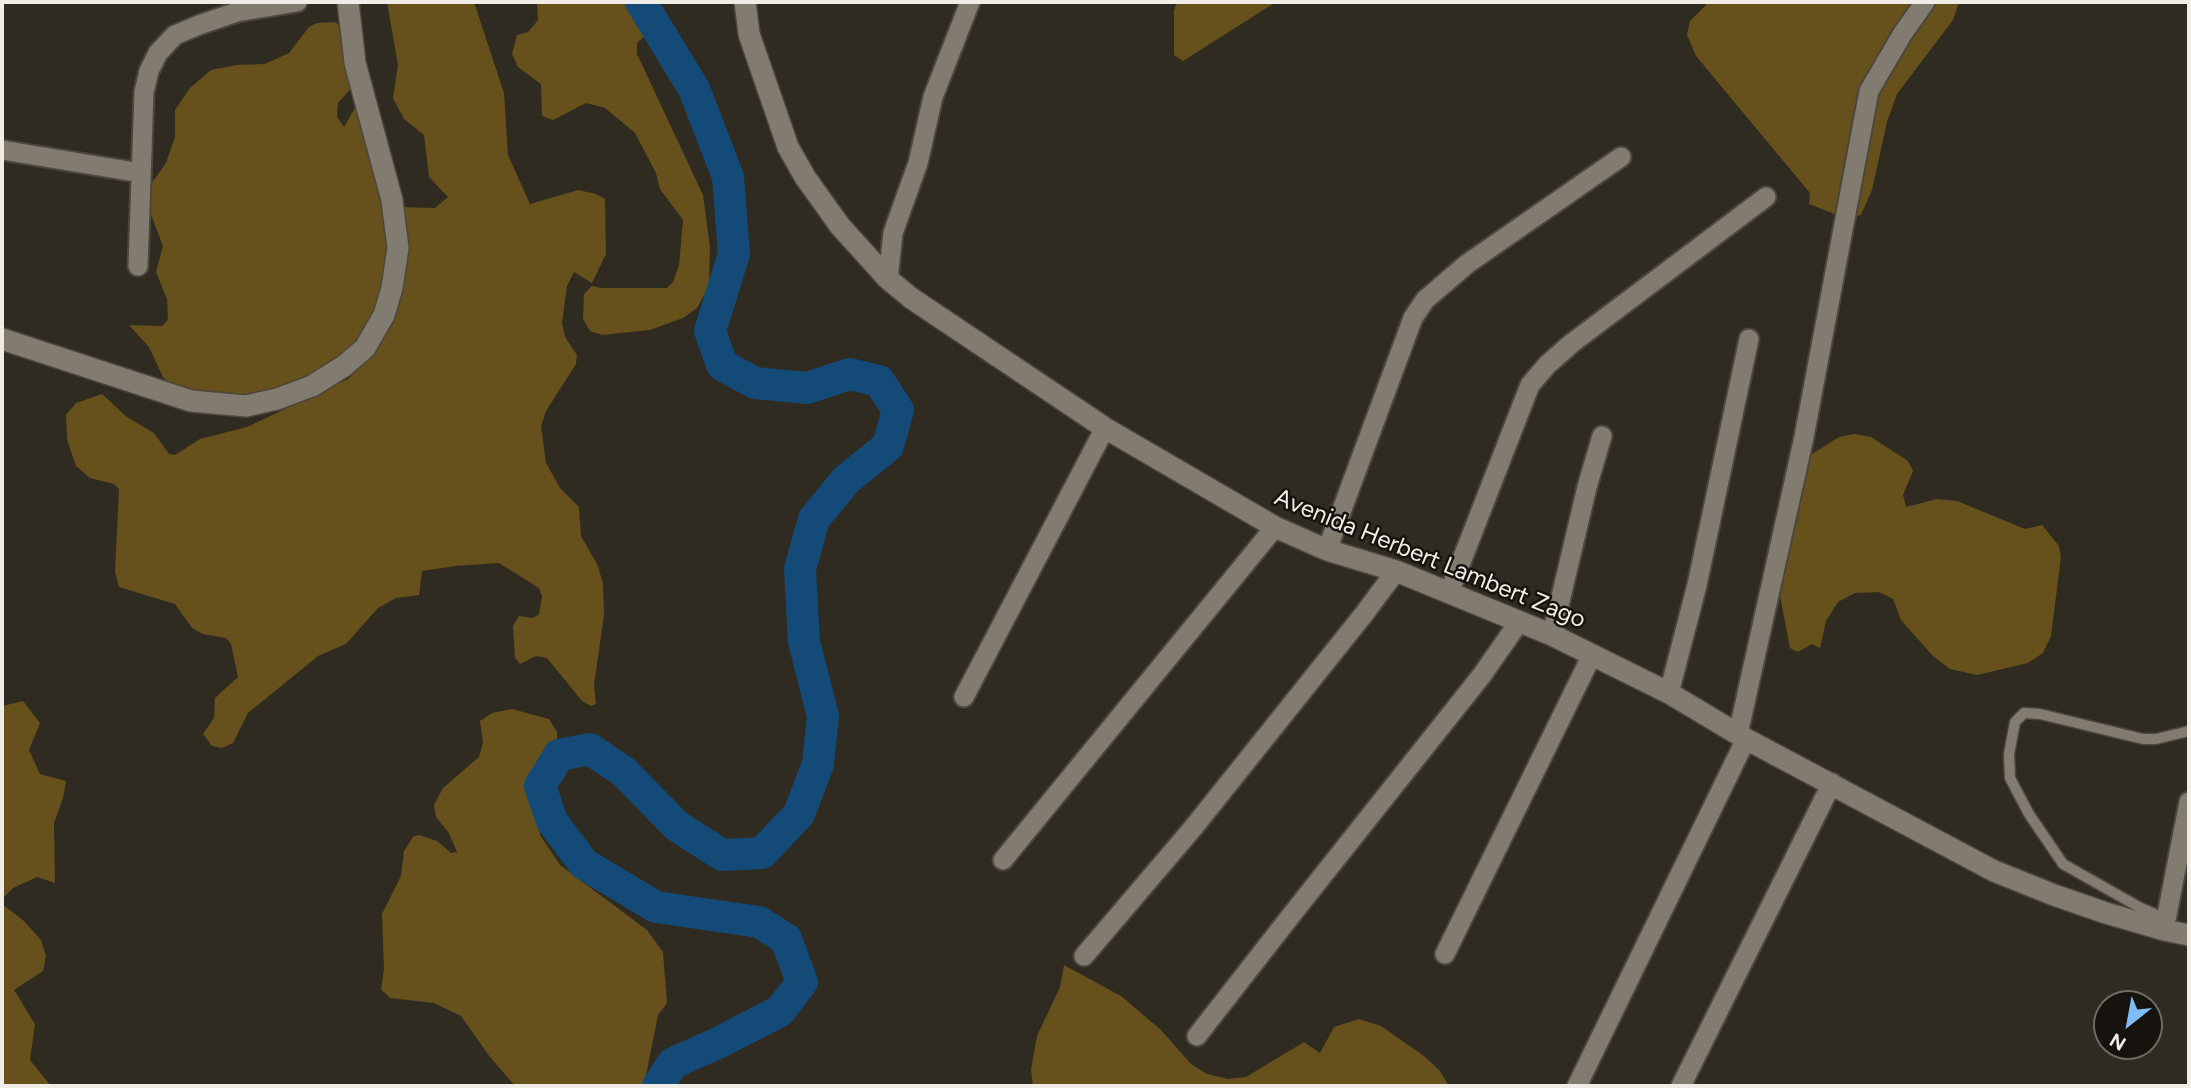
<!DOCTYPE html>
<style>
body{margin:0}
#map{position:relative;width:2191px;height:1088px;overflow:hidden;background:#302b20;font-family:Figtree,sans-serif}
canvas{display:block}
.frame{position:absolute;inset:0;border:4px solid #f0ede6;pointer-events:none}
.north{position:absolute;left:2093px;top:990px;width:70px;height:70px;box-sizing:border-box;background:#16130f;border:2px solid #6d6a65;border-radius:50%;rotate:211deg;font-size:19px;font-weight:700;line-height:28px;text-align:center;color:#f0ede6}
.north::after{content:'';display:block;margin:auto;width:24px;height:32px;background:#7ebdf9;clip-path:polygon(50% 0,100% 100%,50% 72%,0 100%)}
</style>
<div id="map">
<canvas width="2191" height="1088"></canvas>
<div class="frame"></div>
<div class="north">N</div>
</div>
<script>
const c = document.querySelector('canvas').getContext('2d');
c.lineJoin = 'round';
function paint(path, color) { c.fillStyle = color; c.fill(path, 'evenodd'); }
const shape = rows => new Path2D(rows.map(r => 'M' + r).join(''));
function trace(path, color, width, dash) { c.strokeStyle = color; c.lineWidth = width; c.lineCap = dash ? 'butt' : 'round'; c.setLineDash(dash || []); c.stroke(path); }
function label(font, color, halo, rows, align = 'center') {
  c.font = font + ' Figtree,sans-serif'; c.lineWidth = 5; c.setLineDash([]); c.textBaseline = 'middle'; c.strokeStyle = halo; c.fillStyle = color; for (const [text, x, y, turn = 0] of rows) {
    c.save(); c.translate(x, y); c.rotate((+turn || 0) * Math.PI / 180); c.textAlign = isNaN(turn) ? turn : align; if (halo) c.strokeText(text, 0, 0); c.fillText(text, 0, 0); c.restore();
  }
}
paint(shape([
 [387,2,474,2,504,93,508,155,530,204,578,190,596,194,605,199,606,254,592,283,574,272,567,286,562,323,565,337,577,355,576,364,546,411,541,426,546,463,560,488,579,507,581,536,597,564,603,583,604,615,594,685,596,704,591,706,582,701,547,658,536,656,520,664,515,658,513,626,519,616,533,618,539,614,542,596,539,588,499,563,456,566,422,571,419,595,396,598,378,608,346,644,318,656,248,713,233,743,222,748,212,746,203,734,214,718,215,698,238,677,231,644,226,638,203,634,192,628,175,604,119,587,115,572,119,489,114,484,90,478,76,466,67,440,66,415,76,403,102,394,127,417,154,433,169,454,175,455,200,439,247,427,348,379,376,351,400,301,396,303,359,354,264,399,194,395,171,385,163,377,149,347,129,325,162,326,168,320,167,299,156,272,163,246,150,212,151,184,166,163,175,137,175,110,190,88,211,70,237,65,265,64,289,53,309,27,317,23,335,22,350,34,361,77,338,103,337,117,344,127,355,108,364,107,398,207,435,208,448,197,429,177,424,135,404,119,393,98,398,65],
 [537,2,641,2,647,34,637,43,637,54,703,195,710,247,709,286,697,308,683,318,650,330,602,335,590,331,583,319,584,294,592,286,601,288,667,288,673,282,679,265,683,220,660,189,656,173,635,133,605,108,586,103,553,120,542,116,541,84,518,67,512,54,517,35,528,32,538,20],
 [1177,2,1276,2,1183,61,1174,55,1174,11],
 [1709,2,1959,2,1953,20,1897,94,1887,122,1872,190,1861,215,1845,218,1809,204,1810,193,1696,56,1687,35,1690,21],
 [1854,434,1871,437,1908,461,1913,471,1903,495,1906,507,1937,499,1957,501,2025,529,2042,525,2059,546,2061,557,2051,636,2043,653,2028,663,1977,675,1950,669,1933,656,1901,620,1893,599,1879,592,1855,593,1838,602,1826,621,1820,648,1812,644,1798,652,1790,648,1776,575,1801,461,1839,437],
 [23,701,40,723,29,750,40,774,66,781,63,798,54,823,55,883,37,877,13,888,2,899,2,706],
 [512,709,549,719,557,732,557,748,539,824,540,835,560,865,647,930,663,952,667,1003,658,1015,645,1080,646,1086,515,1086,490,1057,461,1016,434,1003,390,998,381,989,384,969,382,914,401,876,404,851,413,837,419,835,437,841,451,853,457,852,449,833,436,817,434,805,443,788,479,757,483,742,480,721,492,713],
 [2,904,24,921,41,940,46,956,43,971,14,990,35,1024,30,1060,51,1086,2,1086],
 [1064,965,1121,996,1161,1030,1191,1064,1207,1074,1228,1079,1246,1077,1304,1042,1320,1053,1334,1027,1359,1019,1381,1026,1424,1056,1440,1071,1449,1086,1033,1086,1031,1069,1037,1036,1060,987]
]), '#66501b');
trace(shape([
 [641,2,694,89,728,177,734,254,710,331,722,365,755,383,807,388,850,374,879,381,898,410,888,446,846,480,814,519,800,569,804,642,823,716,818,764,799,814,762,853,722,855,677,826,624,772,590,749,559,755,540,786,552,821,584,864,656,907,759,922,786,939,802,982,780,1011,718,1043,673,1063,658,1086]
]), '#134a77', 32);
const lane = shape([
 [2166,919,2139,907,2063,864,2029,814,2010,778,2009,754,2015,722,2024,713,2040,714,2143,739,2156,739,2189,731]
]);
const street = shape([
 [2,150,141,173],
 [138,266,144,92,149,71,158,53,175,35,199,25,237,12,297,2],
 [888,279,893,233,918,163,933,97,970,2],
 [1327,550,1413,318,1425,300,1467,264,1621,157],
 [1449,593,1530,385,1547,365,1572,343,1766,197],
 [1552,635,1587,487,1602,436],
 [1669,693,1697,585,1749,339],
 [964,697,1105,428],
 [1738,734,1804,437,1869,91,1903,33,1925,2],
 [1003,860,1275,527],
 [2164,930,2189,802],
 [1445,954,1592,655],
 [1084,956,1193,828,1364,614,1396,571],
 [1197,1036,1293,913,1482,675,1519,622],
 [1577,1086,1746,739],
 [1681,1086,1832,783]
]);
const secondary = shape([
 [745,2,749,34,788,147,805,177,840,226,888,279,911,298,1105,428,1275,527,1327,550,1396,571,1552,635,1669,693,1746,739,1994,871,2054,895,2106,913,2164,930,2189,935],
 [2,339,191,401,246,406,277,399,312,386,344,366,365,348,384,315,392,288,398,248,392,200,355,63,348,2]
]);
trace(lane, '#4c473e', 13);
trace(street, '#4c473e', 23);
trace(secondary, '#4c473e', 24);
trace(lane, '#827c70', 10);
trace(street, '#827c70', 19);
trace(secondary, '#827c70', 21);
label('24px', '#f0ede6', '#16130f', [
 ["Avenida Herbert Lambert Zago",1430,559,22]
]);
</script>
